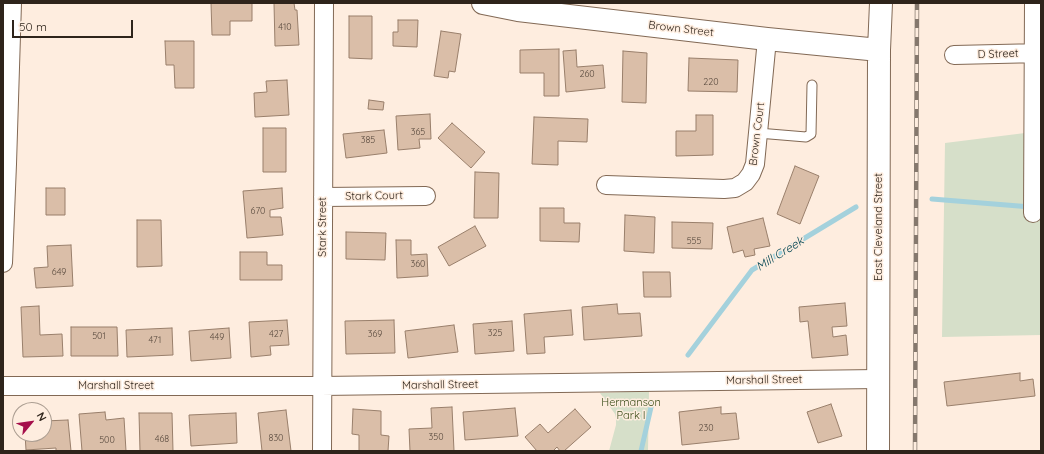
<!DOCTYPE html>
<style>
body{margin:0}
#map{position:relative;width:1044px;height:454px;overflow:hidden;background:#feeddf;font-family:Quicksand,sans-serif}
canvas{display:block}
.frame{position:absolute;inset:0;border:4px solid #2e241b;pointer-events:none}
.north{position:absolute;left:12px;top:402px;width:40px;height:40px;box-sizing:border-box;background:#feeddf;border:1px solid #ab9d91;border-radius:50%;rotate:61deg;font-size:11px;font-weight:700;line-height:16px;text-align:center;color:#2e241b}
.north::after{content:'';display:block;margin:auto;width:14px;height:18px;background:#a50f4b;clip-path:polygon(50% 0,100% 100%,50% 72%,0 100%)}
.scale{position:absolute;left:12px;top:20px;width:121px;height:18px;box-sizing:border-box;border:2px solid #2e241b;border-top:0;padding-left:5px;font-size:12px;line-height:14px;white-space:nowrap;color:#2e241b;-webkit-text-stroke:3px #feeddf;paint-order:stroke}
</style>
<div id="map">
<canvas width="1044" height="454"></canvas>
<div class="frame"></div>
<div class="north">N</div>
<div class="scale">50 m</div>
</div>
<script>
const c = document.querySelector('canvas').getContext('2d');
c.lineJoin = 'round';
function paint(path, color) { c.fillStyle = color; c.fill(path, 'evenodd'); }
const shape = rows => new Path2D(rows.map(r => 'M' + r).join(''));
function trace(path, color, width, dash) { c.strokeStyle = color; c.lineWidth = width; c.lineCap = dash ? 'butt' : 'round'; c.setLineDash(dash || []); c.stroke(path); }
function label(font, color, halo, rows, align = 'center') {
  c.font = font + ' Quicksand,sans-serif'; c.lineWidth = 3; c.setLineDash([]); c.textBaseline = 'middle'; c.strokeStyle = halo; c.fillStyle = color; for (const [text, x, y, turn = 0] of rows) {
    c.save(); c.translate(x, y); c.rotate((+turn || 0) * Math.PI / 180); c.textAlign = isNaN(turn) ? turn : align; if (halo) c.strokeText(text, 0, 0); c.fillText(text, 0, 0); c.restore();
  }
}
paint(shape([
 [1041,131,1041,335,942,337,945,143],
 [649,391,648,451,609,451,616,425,616,418,615,414,600,393]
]), '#d6dfc9');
trace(shape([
 [932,199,1031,207],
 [688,355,752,270,856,207],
 [641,451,652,403]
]), '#a4d1dc', 5);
const building = shape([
 [211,3,252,3,252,21,230,21,230,35,212,35,211,3],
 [274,3,294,3,295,10,297,10,299,45,275,46,274,3],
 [349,16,372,16,372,59,349,58,349,16],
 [398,20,418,20,417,47,393,46,393,32,398,32,398,20],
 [441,31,461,34,455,72,449,71,448,78,434,76,441,31],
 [165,41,194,41,194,88,175,88,174,65,166,65,165,41],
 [559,49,559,96,544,96,544,73,520,73,520,50,559,49],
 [576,50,577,67,603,65,605,88,566,92,563,51,576,50],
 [623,51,647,53,646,103,622,102,623,51],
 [689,58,738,60,737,92,688,91,689,58],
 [287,80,289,115,255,117,254,93,267,92,266,81,287,80],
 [369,100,384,102,383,110,368,109,369,100],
 [430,114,431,139,419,139,420,148,398,150,396,116,430,114],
 [696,115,713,115,713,155,676,156,676,131,696,131,696,115],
 [534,117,588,119,587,142,558,141,558,165,532,164,534,117],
 [452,123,485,152,471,168,438,138,452,123],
 [263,128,286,128,286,172,263,172,263,128],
 [384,130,387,153,346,158,343,134,384,130],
 [795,166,819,176,800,224,777,214,795,166],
 [475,172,499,173,498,218,474,218,475,172],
 [46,188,65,188,65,215,46,215,46,188],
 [282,188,283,208,270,210,270,217,281,217,283,235,247,238,243,191,282,188],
 [540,208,564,208,564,223,580,223,579,242,540,241,540,208],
 [625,215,655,217,654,253,624,251,625,215],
 [763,218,770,246,754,249,755,255,745,257,743,250,733,253,727,227,763,218],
 [137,220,161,220,162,266,137,267,137,220],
 [672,222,713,223,712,249,672,248,672,222],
 [475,226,486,246,449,266,438,247,475,226],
 [346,232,386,233,385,260,346,259,346,232],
 [396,240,411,240,411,255,427,254,428,276,397,278,396,240],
 [71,245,73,286,36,288,34,268,48,267,47,246,71,245],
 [240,252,267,252,267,265,282,265,282,280,240,280,240,252],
 [643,272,670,272,671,297,644,297,643,272],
 [845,303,847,326,832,327,833,337,846,335,848,355,812,358,808,321,800,322,799,307,845,303],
 [617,304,618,314,640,313,642,336,584,340,582,307,617,304],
 [39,306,40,335,62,334,63,356,23,357,21,307,39,306],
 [571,310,573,335,544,337,545,353,527,354,524,314,571,310],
 [287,320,289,345,270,346,271,355,251,357,249,322,287,320],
 [394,320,395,353,346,354,345,321,394,320],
 [512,321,514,351,475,354,473,324,512,321],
 [454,325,458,352,408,358,405,331,454,325],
 [71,327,117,327,118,356,71,356,71,327],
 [172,328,173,355,127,357,126,330,172,328],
 [229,328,231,358,191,361,189,331,229,328],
 [1020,373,1020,381,1033,379,1035,396,947,406,944,382,1020,373],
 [831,404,842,436,818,443,807,412,831,404],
 [452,407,454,451,410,451,409,429,432,428,431,408,452,407],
 [721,407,721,414,736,413,739,439,682,445,679,412,721,407],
 [515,408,518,436,465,440,463,412,515,408],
 [353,409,381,411,381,435,389,436,388,451,359,451,359,435,352,434,353,409],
 [575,409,591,427,564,451,560,451,557,447,553,451,537,451,525,437,540,424,548,433,575,409],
 [286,410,291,451,262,451,258,413,286,410],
 [105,412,106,420,124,418,126,451,82,451,79,414,105,412],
 [139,413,172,413,173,451,140,451,139,413],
 [236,413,237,443,191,446,189,415,236,413],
 [68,420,71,451,56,451,56,448,26,450,25,434,44,434,44,421,68,420]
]);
paint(building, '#dabea8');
trace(building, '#997f6b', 1);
const service = shape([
 [758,133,806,137,811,134,812,85]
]);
const minor = shape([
 [954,55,1041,53],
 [606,185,724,189,735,188,745,182,751,174,755,164,767,39],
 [323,197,426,196],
 [1033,213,1034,3],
 [3,263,7,164,12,3],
 [3,386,321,386,878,379],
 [322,451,324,3]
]);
const tertiary = shape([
 [483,3,518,10,767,39,879,50],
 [878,451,879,50,881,3]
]);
trace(service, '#826955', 11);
trace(minor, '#826955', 20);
trace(tertiary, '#826955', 24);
trace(service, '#fff', 9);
trace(minor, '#fff', 18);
trace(tertiary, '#fff', 22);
const rail = shape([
 [915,451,917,3]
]);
trace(rail, '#85786d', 4.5);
trace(rail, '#feeddf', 3, [9]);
label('9px', '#594a3e', null, [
 ["410",285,27],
 ["260",587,74],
 ["220",711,82],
 ["365",418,132],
 ["385",368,140],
 ["670",258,211],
 ["555",694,241],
 ["360",418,264],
 ["649",59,272],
 ["325",495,333],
 ["427",276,334],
 ["369",375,334],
 ["501",99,336],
 ["449",217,337],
 ["471",155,340],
 ["230",706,428],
 ["350",436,437],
 ["830",276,438],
 ["468",162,439],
 ["500",107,440]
]);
label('11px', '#2e241b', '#feeddf', [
 ["Brown Street",681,29,7],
 ["D Street",998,54,-2],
 ["Brown Court",757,134,-83],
 ["Stark Court",374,196,-1],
 ["Stark Street",323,227,-90],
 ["East Cleveland Street",879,227,-90],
 ["Marshall Street",764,380,-1],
 ["Marshall Street",440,385,-1],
 ["Marshall Street",116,386]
]);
label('11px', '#3a4d19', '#feeddf', [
 ["Hermanson",631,403],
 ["Park I",631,416]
]);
label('italic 12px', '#004552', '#feeddf', [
 ["Mill Creek",780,254,-32]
]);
</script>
